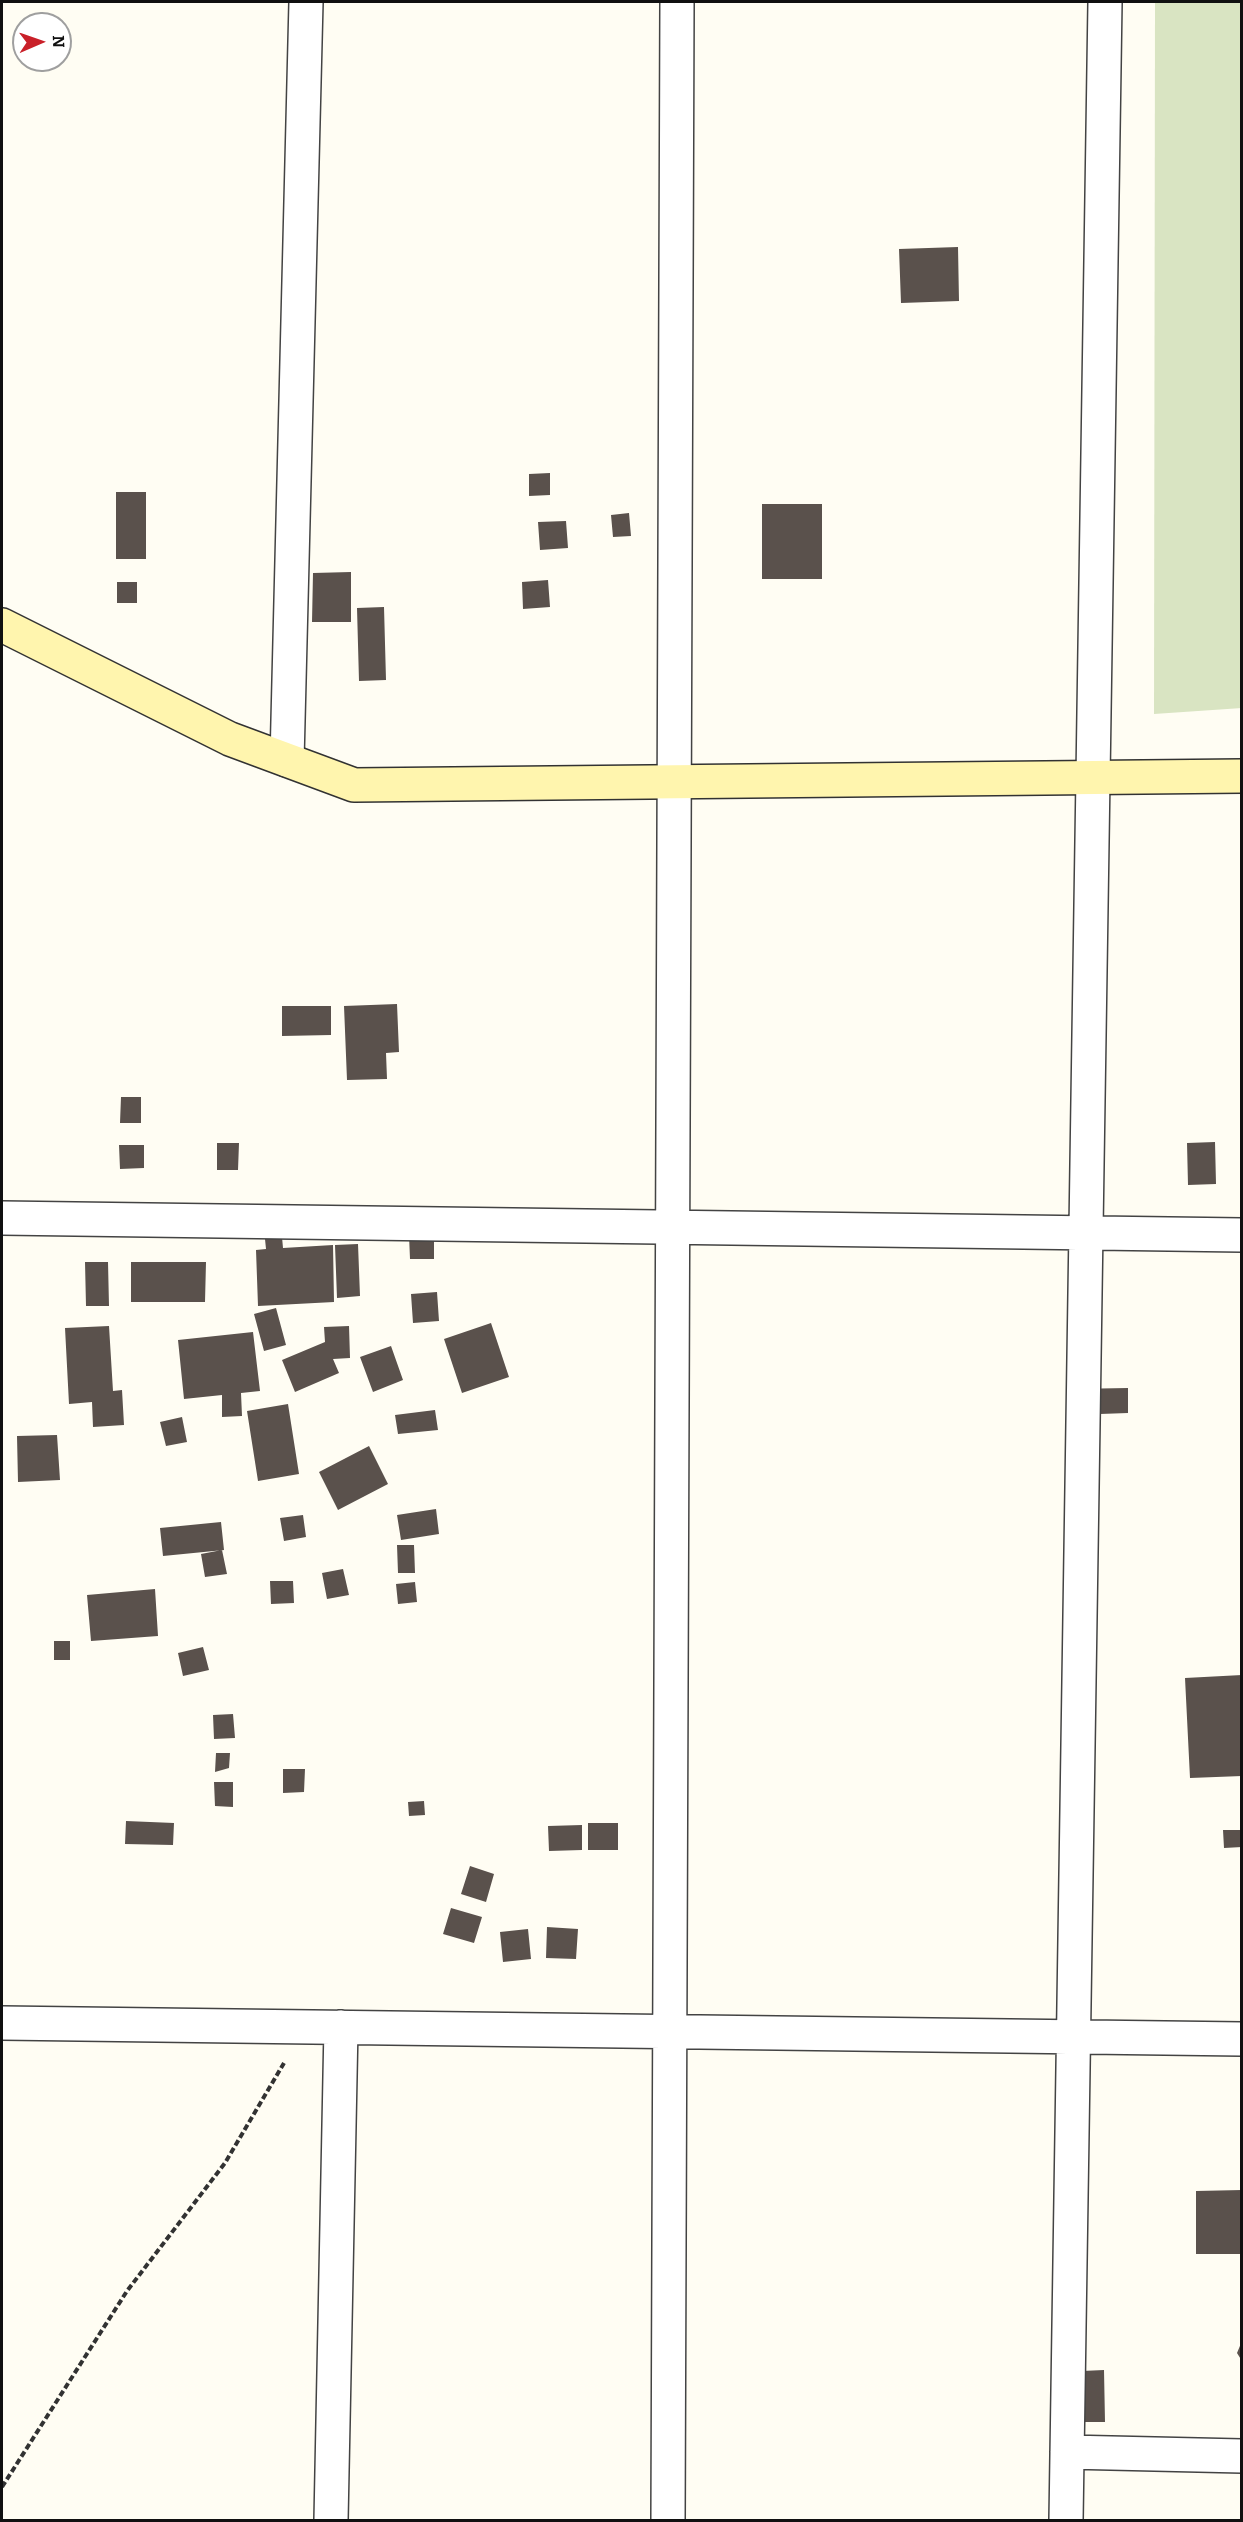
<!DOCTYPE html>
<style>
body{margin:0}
#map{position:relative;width:1243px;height:2522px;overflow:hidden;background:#fffdf3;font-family:Bitter,serif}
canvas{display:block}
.frame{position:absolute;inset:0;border:3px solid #101010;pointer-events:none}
.north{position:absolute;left:12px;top:12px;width:60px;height:60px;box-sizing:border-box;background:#fff;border:2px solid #9f9f9f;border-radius:50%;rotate:88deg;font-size:16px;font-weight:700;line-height:24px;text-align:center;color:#101010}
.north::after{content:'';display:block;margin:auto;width:21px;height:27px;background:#c92029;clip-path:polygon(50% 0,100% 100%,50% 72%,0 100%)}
</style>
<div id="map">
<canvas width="1243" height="2522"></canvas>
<div class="frame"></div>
<div class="north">N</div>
</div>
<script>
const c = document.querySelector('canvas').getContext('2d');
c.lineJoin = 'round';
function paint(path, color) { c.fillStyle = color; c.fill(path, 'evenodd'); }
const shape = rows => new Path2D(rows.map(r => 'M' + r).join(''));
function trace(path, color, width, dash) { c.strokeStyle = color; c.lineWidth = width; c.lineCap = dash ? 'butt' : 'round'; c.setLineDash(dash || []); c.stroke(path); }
paint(shape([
 [1155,2,1241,2,1242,708,1154,714]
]), '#d9e4c2');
paint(shape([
 [958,247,959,301,901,303,899,249],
 [550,473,550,495,529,496,529,474],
 [116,492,146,492,146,559,116,559],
 [762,504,822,504,822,579,762,579],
 [629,513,631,536,613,537,611,515],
 [566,521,568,548,540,550,538,522],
 [351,572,351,622,312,622,313,573],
 [548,580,550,607,523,609,522,582],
 [117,582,137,582,137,603,117,603],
 [384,607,386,680,359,681,357,608],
 [397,1004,399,1052,386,1053,387,1079,347,1080,344,1006],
 [282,1006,331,1006,331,1035,282,1036],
 [121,1097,141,1097,141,1123,120,1123],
 [1215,1142,1216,1184,1188,1185,1187,1143],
 [217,1143,239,1143,238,1170,217,1170],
 [119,1145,144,1145,144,1168,120,1169],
 [409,1235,434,1235,434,1259,410,1259],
 [282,1237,283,1248,333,1245,334,1302,258,1306,256,1250,266,1249,265,1239],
 [358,1244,360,1296,337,1298,335,1245],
 [85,1262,108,1262,109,1306,86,1306],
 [131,1262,206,1262,205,1302,131,1302],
 [437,1292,439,1321,413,1323,411,1294],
 [276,1308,286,1345,264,1351,254,1314],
 [491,1323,509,1377,462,1393,444,1339],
 [109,1326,113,1391,122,1390,124,1425,93,1427,92,1402,69,1404,65,1328],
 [349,1326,350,1358,333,1359,339,1373,295,1392,282,1360,325,1342,324,1327],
 [253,1332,260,1391,241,1393,242,1416,222,1417,222,1395,184,1399,178,1340],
 [391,1346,403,1380,373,1392,360,1357],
 [1128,1388,1128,1413,1072,1415,1072,1389],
 [288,1404,299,1474,258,1481,247,1411],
 [435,1410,438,1430,398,1434,395,1415],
 [182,1417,187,1442,166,1446,160,1422],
 [57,1435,60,1480,18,1482,17,1436],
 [369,1446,388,1484,338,1510,319,1472],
 [436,1509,439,1534,401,1540,397,1515],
 [303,1515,306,1537,284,1541,280,1518],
 [221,1522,224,1550,163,1556,160,1528],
 [397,1545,414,1545,415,1573,398,1573],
 [222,1550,227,1574,205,1577,201,1554],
 [343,1569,349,1595,327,1599,322,1573],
 [270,1581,293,1581,294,1603,271,1604],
 [415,1582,417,1602,398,1604,396,1584],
 [155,1589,158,1636,91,1641,87,1595],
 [54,1641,70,1641,70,1660,54,1660],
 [203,1647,209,1670,183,1676,178,1653],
 [1242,1675,1242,1776,1190,1778,1185,1678],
 [233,1714,235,1738,214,1739,213,1715],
 [216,1753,230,1753,229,1768,215,1772],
 [283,1769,305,1769,304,1792,283,1793],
 [214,1782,233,1782,233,1807,215,1806],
 [424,1801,425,1815,409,1816,408,1802],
 [126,1821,174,1823,173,1845,125,1844],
 [588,1823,618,1823,618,1850,588,1850],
 [582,1825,582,1850,549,1851,548,1826],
 [1223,1830,1242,1830,1242,1847,1224,1848],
 [470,1866,494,1874,486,1902,461,1894],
 [451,1908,482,1917,474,1943,443,1934],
 [547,1927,578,1929,576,1959,546,1958],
 [528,1929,531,1959,503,1962,500,1932],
 [1242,2190,1242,2254,1196,2254,1196,2191],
 [1242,2341,1242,2361,1237,2353],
 [1104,2370,1105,2422,1083,2422,1082,2371]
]), '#5a514c');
const minor = shape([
 [287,760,306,2],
 [2,1218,1242,1235],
 [2,2023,1242,2039],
 [1067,2452,1242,2456],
 [331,2520,341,2027],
 [668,2520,677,2],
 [1066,2520,1105,2]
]);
const secondary = shape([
 [2,625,230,739,354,785,1242,776]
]);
trace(minor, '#434343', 36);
trace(secondary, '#323232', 36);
trace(shape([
 [2,2487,127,2291,225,2163,284,2063]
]), '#323232', 4, [6, 3]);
trace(minor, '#fff', 33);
trace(secondary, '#fff5ae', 33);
</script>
